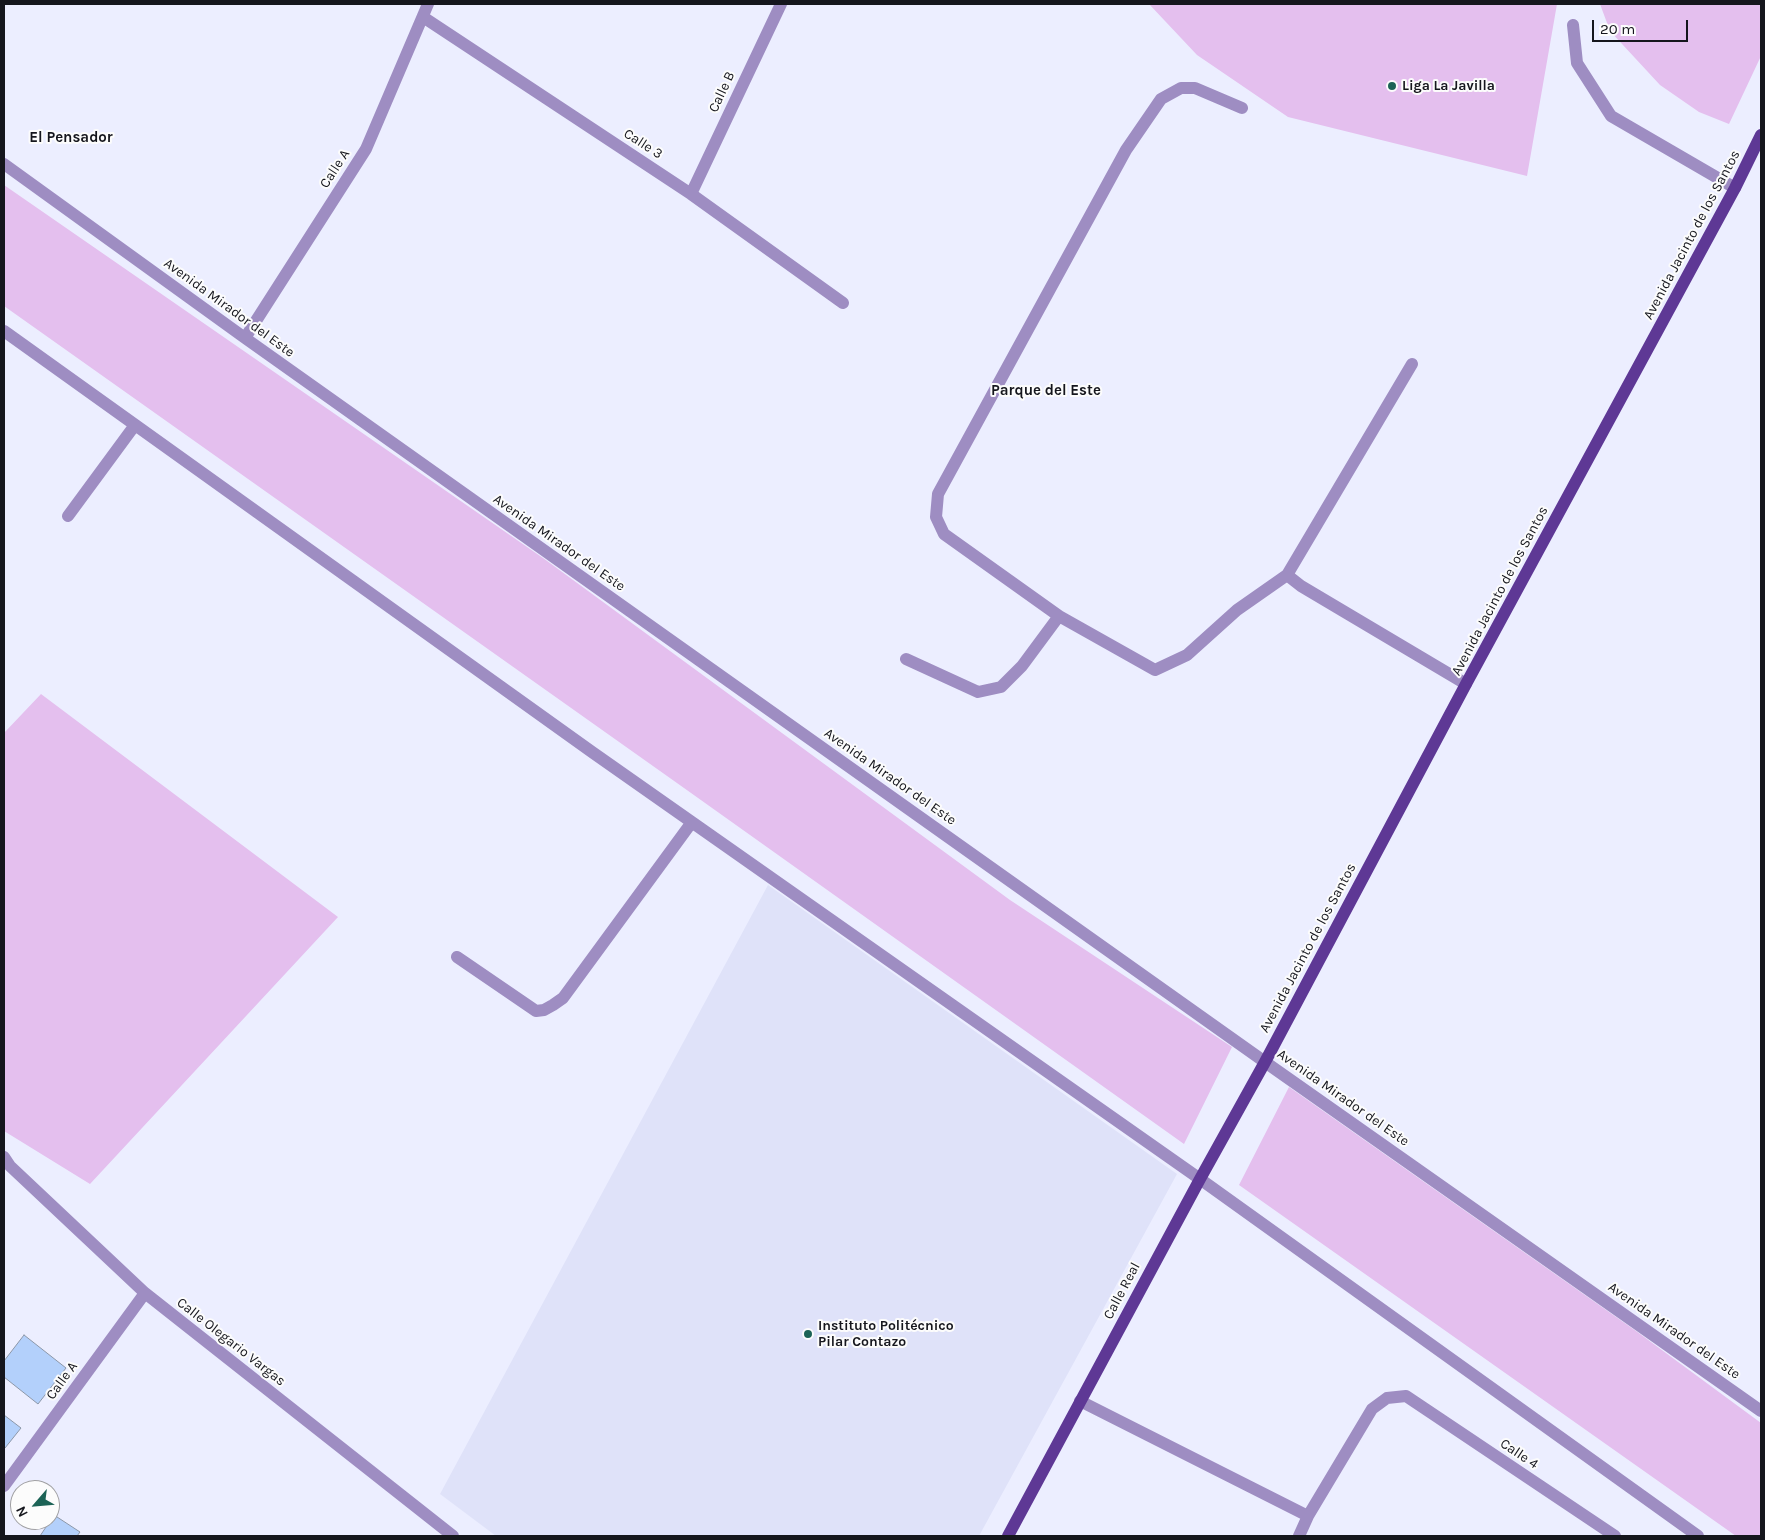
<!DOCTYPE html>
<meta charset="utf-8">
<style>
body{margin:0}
#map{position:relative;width:1765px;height:1540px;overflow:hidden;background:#eceeff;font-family:Karla,sans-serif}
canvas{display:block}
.frame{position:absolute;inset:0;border:5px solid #15161d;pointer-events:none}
.north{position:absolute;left:10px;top:1480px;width:50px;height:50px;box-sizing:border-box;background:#fcfcfc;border:1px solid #a0a0a3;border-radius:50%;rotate:243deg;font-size:14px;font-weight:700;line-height:20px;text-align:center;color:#15161d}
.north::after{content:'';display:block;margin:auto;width:18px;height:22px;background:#1c6356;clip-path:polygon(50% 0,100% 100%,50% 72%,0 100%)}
.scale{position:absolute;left:1592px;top:20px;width:96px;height:22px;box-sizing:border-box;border:2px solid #15161d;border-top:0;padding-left:6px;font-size:15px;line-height:18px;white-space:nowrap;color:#15161d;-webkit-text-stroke:4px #fcfcfc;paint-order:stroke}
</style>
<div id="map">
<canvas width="1765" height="1540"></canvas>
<div class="frame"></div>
<div class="north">N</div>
<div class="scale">20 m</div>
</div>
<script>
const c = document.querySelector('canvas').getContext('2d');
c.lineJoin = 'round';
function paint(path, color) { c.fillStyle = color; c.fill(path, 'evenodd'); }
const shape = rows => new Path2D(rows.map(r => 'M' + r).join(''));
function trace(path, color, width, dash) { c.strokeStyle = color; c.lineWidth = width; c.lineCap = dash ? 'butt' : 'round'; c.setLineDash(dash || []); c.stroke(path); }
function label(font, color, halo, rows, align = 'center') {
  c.font = font + ' Karla,sans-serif'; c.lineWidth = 4; c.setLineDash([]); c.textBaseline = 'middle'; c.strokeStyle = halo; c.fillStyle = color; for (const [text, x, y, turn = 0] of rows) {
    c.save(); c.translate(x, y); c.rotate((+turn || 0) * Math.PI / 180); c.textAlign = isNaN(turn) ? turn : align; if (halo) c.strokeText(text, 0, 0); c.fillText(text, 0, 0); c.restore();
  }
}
paint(shape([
 [768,885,1177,1174,979,1536,496,1536,440,1494]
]), '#dfe2f9');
paint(shape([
 [1149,4,1557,4,1527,176,1288,117,1197,55],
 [1600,4,1761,4,1761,56,1729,124,1699,112,1660,85,1610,31],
 [4,185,543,558,1010,900,1232,1047,1184,1144,684,788,4,306],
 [41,694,338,917,90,1184,4,1131,4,733],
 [1289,1087,1636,1331,1761,1423,1761,1536,1736,1536,1239,1185]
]), '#e4bfee');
const building = shape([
 [24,1335,66,1368,38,1404,4,1377,4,1361,24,1335],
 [4,1415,21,1428,5,1448,4,1447,4,1415],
 [54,1515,80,1532,77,1536,40,1536,54,1515]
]);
paint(building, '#b3d0fb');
trace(building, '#8c97a8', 1);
trace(shape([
 [423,17,691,194,843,303],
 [1573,25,1577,63,1611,116,1735,188],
 [4,164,245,338,1265,1062,1761,1411],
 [691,194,781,4],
 [4,331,592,752,1200,1179,1698,1536],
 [245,338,366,149,428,4],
 [68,516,135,425],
 [1287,575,1412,364],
 [1059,616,944,534,936,517,938,494,1126,150,1161,99,1181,88,1195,88,1242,108],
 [906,659,978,692,1001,687,1022,666,1059,616,1155,670,1187,655,1237,610,1287,575,1301,586,1466,684],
 [457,957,536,1011,544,1010,553,1005,563,998,692,822],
 [4,1157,10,1166,145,1293,453,1536],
 [1080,1401,1308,1516],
 [4,1486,145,1293],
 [1299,1536,1308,1516,1372,1409,1387,1398,1406,1396,1615,1536]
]), '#9e8dc2', 12);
trace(shape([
 [1008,1536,1200,1179,1265,1062,1466,684,1735,188,1761,135]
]), '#5e3895', 12);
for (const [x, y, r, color] of [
 [1392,86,5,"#1c6356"],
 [808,1334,5,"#1c6356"]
]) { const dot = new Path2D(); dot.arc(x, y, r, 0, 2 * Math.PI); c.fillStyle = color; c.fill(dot); trace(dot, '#fcfcfc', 2); }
label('bold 14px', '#15161d', '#fcfcfc', [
 ["Liga La Javilla",1402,86],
 ["Instituto Politécnico",818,1326],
 ["Pilar Contazo",818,1342]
], 'left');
label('14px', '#15161d', '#fcfcfc', [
 ["Calle B",722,92,-65],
 ["Calle 3",643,144,33],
 ["Calle A",335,169,-57],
 ["Avenida Jacinto de los Santos",1692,235,-62],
 ["Avenida Mirador del Este",229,308,36],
 ["Avenida Mirador del Este",559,543,35],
 ["Avenida Jacinto de los Santos",1500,591,-62],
 ["Avenida Mirador del Este",890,777,35],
 ["Avenida Jacinto de los Santos",1308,948,-62],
 ["Avenida Mirador del Este",1343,1098,35],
 ["Calle Real",1122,1291,-62],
 ["Avenida Mirador del Este",1674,1331,35],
 ["Calle Olegario Vargas",231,1342,38],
 ["Calle A",62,1381,-54],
 ["Calle 4",1519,1454,34]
]);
label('bold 15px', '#15161d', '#fcfcfc', [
 ["El Pensador",71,138],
 ["Parque del Este",1046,391]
]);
</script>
